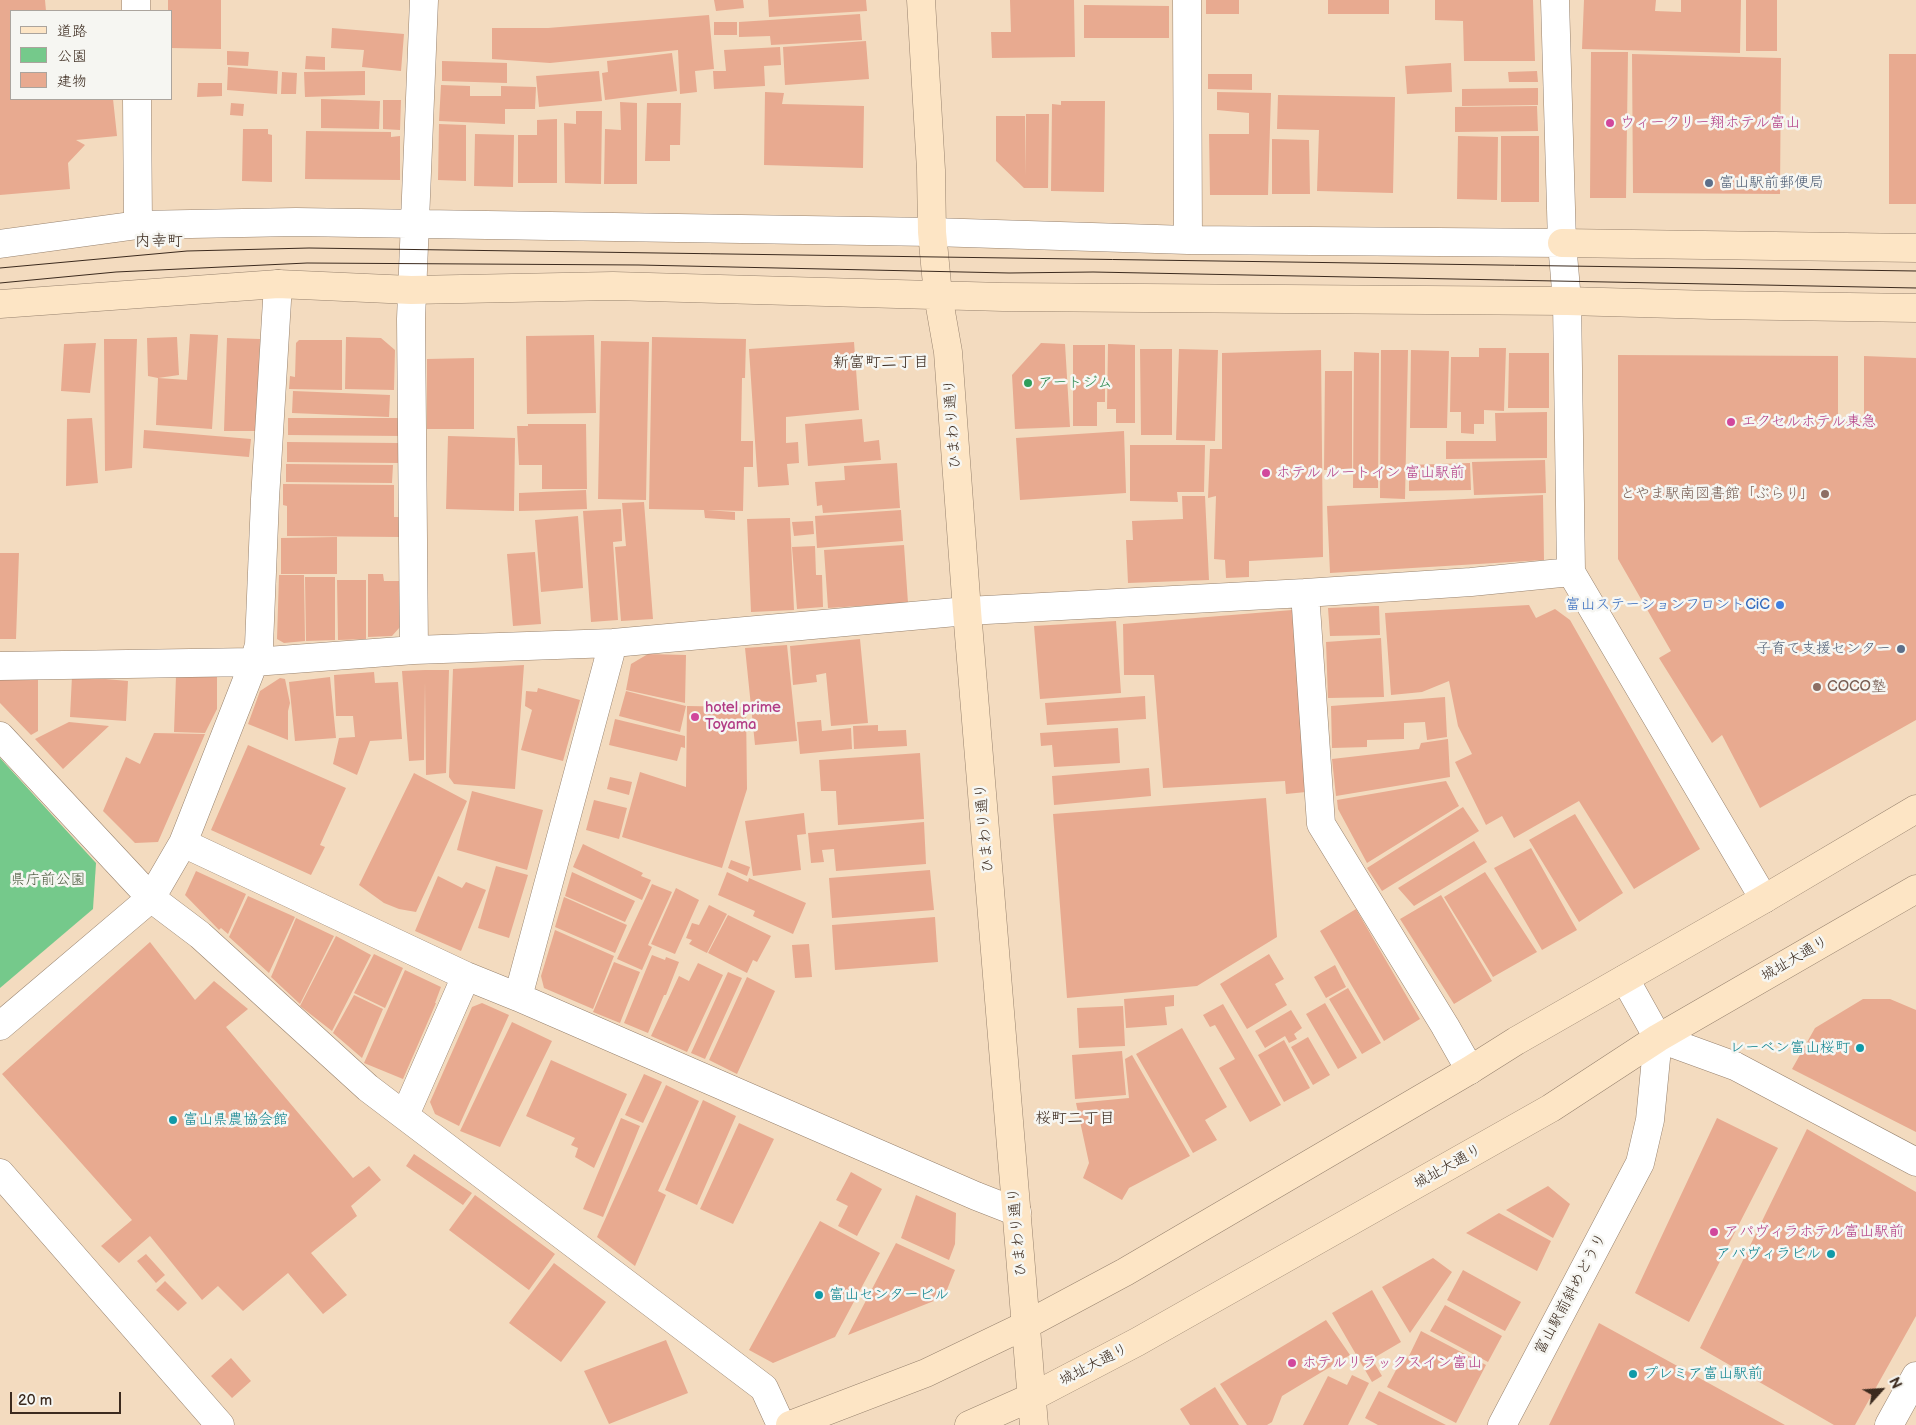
<!DOCTYPE html>
<meta charset="utf-8">
<style>
body{margin:0}
#map{position:relative;width:1916px;height:1425px;overflow:hidden;background:#f3dbbf;font-family:"Balsamiq Sans","Klee One",sans-serif}
canvas{display:block}
.legend{position:absolute;left:10px;top:10px;width:162px;height:90px;box-sizing:border-box;background:#f6f6f2;border:1px solid #aba49d;margin:0;padding:6px 9px;list-style:none;font-size:15px;color:#3b2a1e}
.legend li{display:flex;align-items:center;gap:10px;height:25px}
.legend b{width:25px;border:1px solid #aba49d}
.north{position:absolute;left:1856px;top:1365px;width:50px;height:50px;-webkit-text-stroke:4px #f6f6f2;paint-order:stroke;rotate:64deg;font-size:14px;font-weight:700;line-height:20px;text-align:center;color:#3b2a1e}
.north::after{content:'';display:block;margin:auto;width:18px;height:22px;background:#3b2a1e;clip-path:polygon(50% 0,100% 100%,50% 72%,0 100%)}
.scale{position:absolute;left:10px;top:1392px;width:111px;height:22px;box-sizing:border-box;border:2px solid #3b2a1e;border-top:0;padding-left:6px;font-size:15px;line-height:18px;white-space:nowrap;color:#3b2a1e;-webkit-text-stroke:4px #f6f6f2;paint-order:stroke}
</style>
<div id="map">
<canvas width="1916" height="1425"></canvas>
<ul class="legend">
<li><b style="height:6px;background:#fde5c5"></b>道路</li>
<li><b style="height:14px;background:#75c98b"></b>公園</li>
<li><b style="height:14px;background:#e8aa90"></b>建物</li>
</ul>
<div class="north">N</div>
<div class="scale">20 m</div>
</div>
<script>
const c = document.querySelector('canvas').getContext('2d');
c.lineJoin = 'round';
function paint(path, color) { c.fillStyle = color; c.fill(path, 'evenodd'); }
const shape = rows => new Path2D(rows.map(r => 'M' + r).join(''));
function trace(path, color, width, dash) { c.strokeStyle = color; c.lineWidth = width; c.lineCap = dash ? 'butt' : 'round'; c.setLineDash(dash || []); c.stroke(path); }
function label(font, color, halo, rows, align = 'center') {
  c.font = font + ' "Balsamiq Sans","Klee One",sans-serif'; c.lineWidth = 5; c.setLineDash([]); c.textBaseline = 'middle'; c.strokeStyle = halo; c.fillStyle = color; for (const [text, x, y, turn = 0] of rows) {
    c.save(); c.translate(x, y); c.rotate((+turn || 0) * Math.PI / 180); c.textAlign = isNaN(turn) ? turn : align; if (halo) c.strokeText(text, 0, 0); c.fillText(text, 0, 0); c.restore();
  }
}
paint(shape([
 [0,758,96,863,93,909,0,988]
]), '#75c98b');
paint(shape([
 [0,0,45,0,46,11,11,11,11,99,113,99,117,136,76,140,85,145,68,163,70,189,0,195],
 [168,0,221,0,221,49,171,48,171,11,168,11],
 [714,0,743,0,744,8,716,11],
 [768,0,866,0,867,11,769,17],
 [1010,0,1074,0,1075,57,992,58,991,32,1011,32],
 [1206,0,1239,0,1239,14,1206,14],
 [1328,0,1389,0,1389,14,1328,14],
 [1435,0,1533,0,1535,61,1464,61,1463,21,1435,20],
 [1584,0,1656,0,1655,11,1681,12,1681,0,1741,0,1740,53,1582,49],
 [1746,0,1777,0,1777,51,1746,51],
 [1084,5,1169,6,1169,38,1084,38],
 [860,14,862,40,771,45,770,36,739,37,739,22],
 [709,15,714,69,695,71,697,92,680,94,678,50,550,63,492,59,492,28,548,28],
 [714,22,737,22,737,35,714,35],
 [332,28,404,34,401,71,362,67,364,50,331,48],
 [866,41,869,79,785,85,783,47],
 [780,47,781,65,764,66,765,86,714,89,713,71,726,71,724,50],
 [227,51,249,52,248,66,227,65],
 [1591,52,1628,52,1626,198,1590,198],
 [672,53,677,91,605,100,602,73,608,72,607,61],
 [1632,54,1781,58,1780,194,1633,193],
 [1889,54,1916,54,1916,204,1889,204],
 [306,56,325,57,325,70,305,69],
 [442,61,507,63,507,83,442,81],
 [1451,63,1452,92,1407,94,1405,66],
 [228,67,278,71,277,94,227,90],
 [365,71,365,95,305,97,304,72],
 [599,71,602,101,539,107,536,76],
 [1537,71,1538,82,1509,82,1508,72],
 [282,72,297,73,296,94,281,94],
 [1208,74,1252,74,1252,90,1208,89],
 [198,83,222,83,222,96,197,97],
 [441,85,470,86,470,96,501,96,501,86,536,87,535,109,505,109,505,124,439,121],
 [1538,88,1538,105,1462,106,1462,89],
 [765,92,784,93,782,104,864,106,863,168,764,165],
 [1217,92,1271,93,1268,195,1210,195,1209,134,1249,134,1249,113,1217,110],
 [1278,95,1395,97,1393,193,1317,191,1319,130,1277,129],
 [321,99,380,101,379,129,321,128],
 [383,100,401,100,400,130,383,129],
 [1061,101,1105,101,1104,192,1051,191,1052,104,1061,105],
 [620,102,637,103,637,184,604,184,605,129,621,130],
 [231,103,244,104,243,116,230,115],
 [647,103,681,103,680,145,670,145,670,161,645,161],
 [1537,106,1538,131,1455,132,1455,107],
 [576,111,602,111,601,184,565,183,564,123,576,124],
 [1026,114,1049,114,1048,188,1024,188,996,161,996,116,1025,116,1025,176],
 [557,119,557,183,518,183,518,135,537,135,537,120],
 [439,124,466,125,466,181,438,180],
 [243,129,268,129,268,134,272,135,272,182,242,181],
 [306,131,391,132,391,137,400,136,400,180,305,179],
 [475,134,514,135,513,187,474,186],
 [1458,136,1498,137,1497,200,1457,199],
 [1501,136,1539,136,1539,202,1501,202],
 [1272,139,1309,140,1310,194,1272,194],
 [190,334,218,335,212,429,156,425,158,378,187,380],
 [594,335,596,413,527,414,526,336],
 [177,337,179,375,158,378,148,376,147,338],
 [346,337,381,338,395,350,394,390,345,389],
 [652,337,746,339,745,378,742,378,741,441,753,441,753,467,744,467,743,511,706,510,735,512,735,520,705,518,704,510,649,509],
 [227,338,260,339,257,431,224,431],
 [104,339,137,339,132,468,105,471],
 [299,340,342,340,342,390,289,389,290,376,295,377,296,343],
 [601,341,649,342,646,500,598,499],
 [854,342,859,410,786,417,786,443,798,442,799,463,787,464,789,485,758,487,749,349],
 [96,343,90,393,61,391,64,344],
 [1041,343,1065,344,1070,427,1015,429,1012,375],
 [1108,344,1135,345,1135,423,1116,423,1116,409,1107,409],
 [1073,345,1105,345,1105,402,1097,402,1097,426,1073,426],
 [1479,348,1506,348,1504,411,1484,410,1484,424,1474,424,1474,434,1461,433,1461,412,1450,412,1451,357,1479,357],
 [1140,349,1172,349,1172,435,1141,435],
 [1179,349,1218,350,1215,441,1176,440],
 [1321,350,1323,557,1249,561,1249,577,1226,578,1225,560,1214,559,1216,496,1208,498,1210,449,1222,449,1222,353],
 [1381,350,1408,350,1405,499,1380,498],
 [1411,350,1449,351,1447,428,1410,428],
 [1354,352,1379,353,1378,488,1353,488],
 [1509,353,1549,353,1549,408,1508,408],
 [1618,355,1838,356,1838,418,1864,418,1864,356,1916,358,1916,720,1760,808,1722,735,1712,743,1659,658,1671,651,1618,559],
 [474,358,474,429,427,429,427,359],
 [1325,371,1352,371,1352,469,1324,470],
 [293,391,390,395,389,417,292,413],
 [1547,412,1547,458,1446,459,1446,441,1496,441,1495,413],
 [92,418,98,483,66,486,67,419],
 [288,418,401,418,401,436,288,435],
 [862,419,864,442,879,440,881,460,808,466,805,424],
 [528,424,586,424,587,489,542,489,542,465,519,465,517,426,528,426],
 [144,430,251,439,249,457,143,448],
 [1124,431,1126,493,1020,500,1016,438],
 [448,436,515,438,514,511,446,509],
 [287,442,399,443,399,463,287,462],
 [1130,445,1205,445,1204,492,1177,492,1178,502,1130,501],
 [1545,460,1546,493,1474,495,1472,462],
 [897,463,900,508,823,513,822,505,817,506,815,482,845,480,844,466],
 [1470,463,1471,490,1409,491,1409,465],
 [286,464,393,465,392,483,286,482],
 [283,484,394,485,394,517,399,517,399,537,287,536,287,506,283,505],
 [586,490,587,509,519,511,519,493],
 [1543,495,1544,560,1330,573,1327,506],
 [1182,496,1205,496,1209,580,1128,583,1126,540,1133,540,1132,521,1183,519],
 [644,502,653,619,621,621,615,547,626,546,622,503],
 [621,509,622,541,613,542,618,620,591,622,583,511],
 [901,510,903,541,817,548,815,516],
 [578,516,583,588,541,592,535,520],
 [790,518,794,610,751,612,747,519],
 [813,521,814,534,794,536,792,522],
 [337,537,337,574,281,574,281,538],
 [904,545,908,603,828,608,824,550],
 [815,546,816,575,822,575,823,607,797,609,792,547],
 [535,552,541,624,513,626,507,554],
 [0,553,19,553,16,639,0,639],
 [368,574,383,574,384,581,400,581,400,627,392,636,368,637],
 [279,575,304,575,305,641,284,643,277,639],
 [305,577,335,577,335,640,306,641],
 [337,580,366,580,366,639,338,640],
 [1529,605,1536,618,1555,609,1570,620,1700,849,1634,889,1579,801,1514,838,1502,816,1486,825,1455,762,1472,754,1458,726,1449,681,1422,692,1391,695,1385,613],
 [1375,606,1379,606,1380,635,1330,636,1328,608],
 [1292,610,1306,792,1286,794,1285,781,1163,788,1154,675,1124,675,1123,624],
 [1116,621,1121,693,1040,699,1034,626],
 [1381,638,1384,697,1328,698,1326,642],
 [860,639,868,723,831,726,826,673,816,675,817,682,793,685,790,646],
 [787,645,797,741,755,745,745,648],
 [648,654,686,655,685,703,626,690,631,664],
 [524,665,515,789,454,784,449,777,453,669],
 [425,670,449,670,446,773,426,775,425,682,424,760,409,761,402,671],
 [374,672,375,683,398,682,402,739,370,741,357,775,333,764,339,738,355,737,353,716,336,716,334,675],
 [0,674,38,675,38,731,31,735,0,703],
 [72,676,128,681,126,721,70,717],
 [176,676,217,676,217,709,205,733,174,732],
 [330,677,336,738,295,741,289,682],
 [280,678,285,679,290,703,288,711,288,740,248,724,260,691],
 [538,688,580,700,563,761,521,750,532,710,525,706,526,691,537,692],
 [626,691,686,706,680,732,619,716],
 [1145,696,1146,719,1047,725,1045,703],
 [1445,697,1447,737,1427,740,1425,722,1404,723,1404,739,1367,740,1367,747,1332,748,1331,706],
 [687,706,746,707,747,789,722,868,622,837,640,772,686,787],
 [615,719,685,736,685,748,681,747,677,761,609,745],
 [821,720,822,731,851,728,852,749,800,754,797,722],
 [69,722,109,726,63,769,35,739],
 [878,725,878,731,906,730,907,746,854,749,853,726],
 [1118,728,1120,763,1054,767,1052,745,1041,746,1040,733],
 [154,733,205,734,158,842,135,843,103,811,126,757,140,764],
 [1448,739,1450,777,1336,796,1332,759,1419,749,1421,743],
 [248,745,346,788,320,845,325,847,311,875,211,830],
 [920,753,924,819,838,825,836,791,821,791,819,760],
 [1149,768,1151,796,1054,805,1052,776],
 [414,773,467,801,416,912,399,909,384,903,359,885],
 [610,777,632,782,629,795,607,789],
 [1446,781,1459,806,1367,863,1338,809,1337,800],
 [472,791,543,810,527,870,457,850],
 [1266,798,1277,937,1197,986,1067,998,1053,814],
 [594,800,627,808,619,839,586,830],
 [1463,807,1479,831,1382,891,1367,868],
 [804,813,806,834,797,835,801,870,753,876,745,821],
 [1575,814,1623,893,1579,922,1529,840],
 [924,822,926,864,836,871,834,849,822,850,824,862,811,863,808,833],
 [1474,841,1487,862,1414,906,1398,888],
 [583,844,643,873,641,876,651,880,642,900,573,867],
 [1531,848,1577,930,1542,950,1494,868],
 [731,860,750,867,747,876,728,868],
 [496,866,528,875,509,938,478,928],
 [930,870,934,910,832,918,829,878],
 [196,871,246,894,228,934,221,928,219,930,185,895],
 [572,872,635,901,625,922,565,896],
 [727,872,748,882,749,878,806,903,793,934,753,916,755,911,718,895],
 [1485,872,1537,952,1493,977,1444,897],
 [438,876,462,888,466,882,486,890,461,951,415,931],
 [652,884,672,892,648,945,652,947,642,970,617,959],
 [676,888,699,900,675,954,651,944],
 [1441,895,1492,981,1454,1004,1400,919],
 [248,896,295,917,269,973,229,937],
 [564,897,627,925,615,953,555,927],
 [709,905,727,914,707,953,689,944,692,940,686,938,692,923,699,925],
 [1356,909,1420,1019,1384,1041,1320,931],
 [728,915,771,936,757,962,753,960,747,973,708,953],
 [935,917,938,962,835,970,832,925],
 [296,918,334,936,300,1004,271,977],
 [555,930,614,956,593,1009,544,988,541,976],
 [336,936,371,955,332,1031,300,1006],
 [150,942,195,1000,214,981,248,1009,226,1027,353,1178,369,1166,381,1180,351,1206,357,1216,311,1253,347,1295,323,1314,288,1273,243,1311,218,1286,202,1300,150,1236,119,1263,101,1246,132,1220,2,1074],
 [809,944,812,977,795,978,792,945],
 [374,954,403,968,385,1008,354,993],
 [1269,954,1284,979,1275,984,1287,1005,1247,1029,1220,984],
 [652,955,665,960,666,957,679,962,666,995,664,995,648,1033,624,1023],
 [614,962,640,972,620,1023,593,1012],
 [698,963,723,975,687,1052,651,1036,679,976,689,981],
 [1335,965,1346,987,1326,998,1314,977],
 [405,970,441,987,435,1003,436,1003,403,1079,364,1063],
 [728,972,742,978,705,1059,691,1053],
 [747,977,775,991,737,1074,709,1060],
 [1348,988,1381,1043,1362,1054,1329,999],
 [354,995,383,1009,362,1058,333,1033],
 [1174,995,1174,1006,1165,1007,1167,1025,1126,1028,1124,999],
 [1863,999,1890,999,1916,1010,1916,1132,1792,1069,1815,1028],
 [482,1003,509,1015,459,1126,435,1114,430,1102,472,1007],
 [1325,1003,1357,1058,1338,1069,1306,1014],
 [1223,1004,1281,1105,1250,1122,1219,1068,1235,1059,1215,1025,1210,1027,1203,1015],
 [1123,1006,1125,1046,1079,1048,1077,1008],
 [1291,1010,1302,1028,1294,1034,1297,1039,1289,1043,1285,1036,1265,1048,1255,1031],
 [512,1022,552,1041,500,1147,460,1131],
 [1182,1028,1227,1107,1205,1120,1217,1140,1193,1153,1136,1054],
 [1308,1037,1330,1075,1313,1085,1291,1047],
 [1284,1040,1310,1088,1284,1102,1258,1055],
 [1122,1051,1126,1095,1075,1099,1072,1055],
 [1132,1055,1190,1156,1129,1188,1122,1200,1083,1178,1089,1163,1076,1103,1129,1098,1125,1059],
 [551,1060,627,1094,594,1168,575,1157,578,1148,571,1145,575,1138,526,1116],
 [644,1074,662,1082,643,1123,625,1115],
 [666,1085,699,1101,658,1191,666,1195,635,1266,597,1237],
 [703,1100,736,1116,697,1205,665,1190],
 [621,1118,640,1126,603,1217,583,1209],
 [1717,1118,1778,1148,1689,1322,1635,1293],
 [739,1123,774,1139,733,1224,700,1209],
 [1807,1129,1916,1192,1916,1316,1855,1425,1834,1425,1700,1348],
 [414,1154,472,1193,463,1205,406,1166],
 [851,1172,882,1189,857,1236,838,1226,848,1206,836,1200],
 [1548,1186,1570,1204,1553,1238,1506,1210],
 [475,1195,555,1254,529,1290,449,1230],
 [916,1195,956,1213,955,1244,949,1260,901,1238],
 [1499,1213,1551,1241,1537,1271,1466,1233],
 [820,1221,880,1253,835,1337,773,1363,749,1350],
 [896,1243,955,1270,944,1297,848,1335],
 [146,1254,165,1275,156,1283,137,1261],
 [1433,1258,1452,1272,1410,1333,1382,1287],
 [554,1263,606,1302,561,1362,509,1323],
 [1463,1270,1521,1302,1505,1331,1447,1300],
 [165,1281,187,1303,178,1311,156,1290],
 [1372,1290,1401,1342,1372,1359,1382,1376,1372,1382,1332,1313],
 [1445,1305,1502,1336,1488,1362,1430,1331],
 [1326,1320,1350,1355,1282,1396,1272,1422,1267,1425,1247,1425,1220,1384],
 [1599,1323,1785,1425,1549,1425],
 [1421,1331,1486,1365,1456,1423,1387,1387,1404,1355,1408,1358],
 [666,1340,688,1393,609,1424,584,1371],
 [231,1358,251,1381,232,1398,211,1376],
 [1352,1375,1369,1383,1348,1425,1303,1425,1328,1376,1347,1385],
 [1215,1387,1239,1425,1190,1425,1180,1409],
 [1379,1391,1446,1425,1378,1425,1365,1418]
]), '#e8aa90');
const street = shape([
 [136,0,136,11],
 [1187,0,1188,240],
 [1555,0,1562,243,1567,301,1571,572,1764,899],
 [137,99,138,225],
 [0,244,138,225,296,222,932,232,1188,240,1562,243],
 [1305,593,1321,824,1445,1026,1470,1070],
 [414,650,411,319,424,0],
 [0,666,254,662,414,650,613,643,967,611,1305,593,1471,582,1571,572],
 [0,736,151,898,200,935,368,1088,764,1388,781,1425],
 [183,843,466,976,518,997,976,1196,1017,1212],
 [518,997,613,643],
 [0,1026,151,898,183,843,254,662,259,645,265,499,278,284],
 [1658,1038,1735,1066,1916,1162],
 [405,1115,466,976],
 [0,1173,220,1425],
 [1502,1425,1640,1163,1650,1120,1658,1038,1625,979],
 [1889,1425,1916,1376]
]);
const secondary = shape([
 [921,0,931,170,932,232,938,295,948,352,967,611,1034,1425],
 [1562,243,1916,248],
 [0,304,278,284,411,290,613,286,1003,297,1567,301,1712,305,1916,308],
 [790,1425,926,1373,1026,1325,1125,1272,1470,1070,1516,1041,1764,899,1916,809],
 [969,1425,1032,1397,1137,1342,1551,1108,1658,1038,1916,889]
]);
trace(street, '#97826e', 29);
trace(secondary, '#97826e', 29);
trace(street, '#fff', 28);
trace(secondary, '#fde5c5', 28);
trace(shape([
 [0,268,187,251,309,248,1916,271],
 [0,283,116,272,307,263,639,265,1009,273,1093,272,1916,288]
]), '#3b2a1e', 1);
for (const [x, y, r, color] of [
 [1610,123,5,"#d1479c"],
 [1709,183,5,"#5c6f8a"],
 [1028,383,5,"#2e9e5b"],
 [1731,422,5,"#d1479c"],
 [1266,473,5,"#d1479c"],
 [1825,494,5,"#8d6e63"],
 [1780,605,5,"#3f7fe0"],
 [1901,649,5,"#5c6f8a"],
 [1817,687,5,"#8d6e63"],
 [695,717,5,"#d1479c"],
 [1860,1048,5,"#0f9aa8"],
 [173,1120,5,"#0f9aa8"],
 [1714,1232,5,"#d1479c"],
 [1831,1254,5,"#0f9aa8"],
 [819,1295,5,"#0f9aa8"],
 [1292,1363,5,"#d1479c"],
 [1633,1374,5,"#0f9aa8"]
]) { const dot = new Path2D(); dot.arc(x, y, r, 0, 2 * Math.PI); c.fillStyle = color; c.fill(dot); trace(dot, '#f6f6f2', 2); }
label('15px', '#b23c85', '#f6f6f2', [
 ["ウィークリー翔ホテル富山",1620,123],
 ["エクセルホテル東急",1741,422],
 ["ホテル ルートイン 富山駅前",1276,473],
 ["hotel prime",705,708],
 ["Toyama",705,725],
 ["アパヴィラホテル富山駅前",1724,1232],
 ["ホテルリラックスイン富山",1302,1363]
], 'left');
label('15px', '#4e5e75', '#f6f6f2', [
 ["富山駅前郵便局",1719,183],
 ["子育て支援センター",1891,649,"right"]
], 'left');
label('15px', '#27864d', '#f6f6f2', [
 ["アートジム",1038,383]
], 'left');
label('15px', '#3b2a1e', '#f6f6f2', [
 ["ひまわり通り",953,424,-94],
 ["ひまわり通り",985,828,-95],
 ["城址大通り",1795,959,-30],
 ["城址大通り",1448,1167,-29],
 ["ひまわり通り",1018,1232,-95],
 ["富山駅前斜めどうり",1571,1294,-62],
 ["城址大通り",1094,1365,-27]
]);
label('15px', '#785e54', '#f6f6f2', [
 ["とやま駅南図書館「ぶらり」",1815,494],
 ["COCO塾",1827,687,"left"]
], 'right');
label('15px', '#366cbe', '#f6f6f2', [
 ["富山ステーションフロントCiC",1770,605]
], 'right');
label('15px', '#4c5a3f', '#f6f6f2', [
 ["県庁前公園",48,880]
]);
label('15px', '#0d838f', '#f6f6f2', [
 ["レーベン富山桜町",1850,1048,"right"],
 ["富山県農協会館",183,1120],
 ["アパヴィラビル",1821,1254,"right"],
 ["富山センタービル",829,1295],
 ["プレミア富山駅前",1643,1374]
], 'left');
label('16px', '#3b2a1e', '#f6f6f2', [
 ["内幸町",159,242],
 ["新富町二丁目",881,363],
 ["桜町二丁目",1075,1119]
]);
</script>
